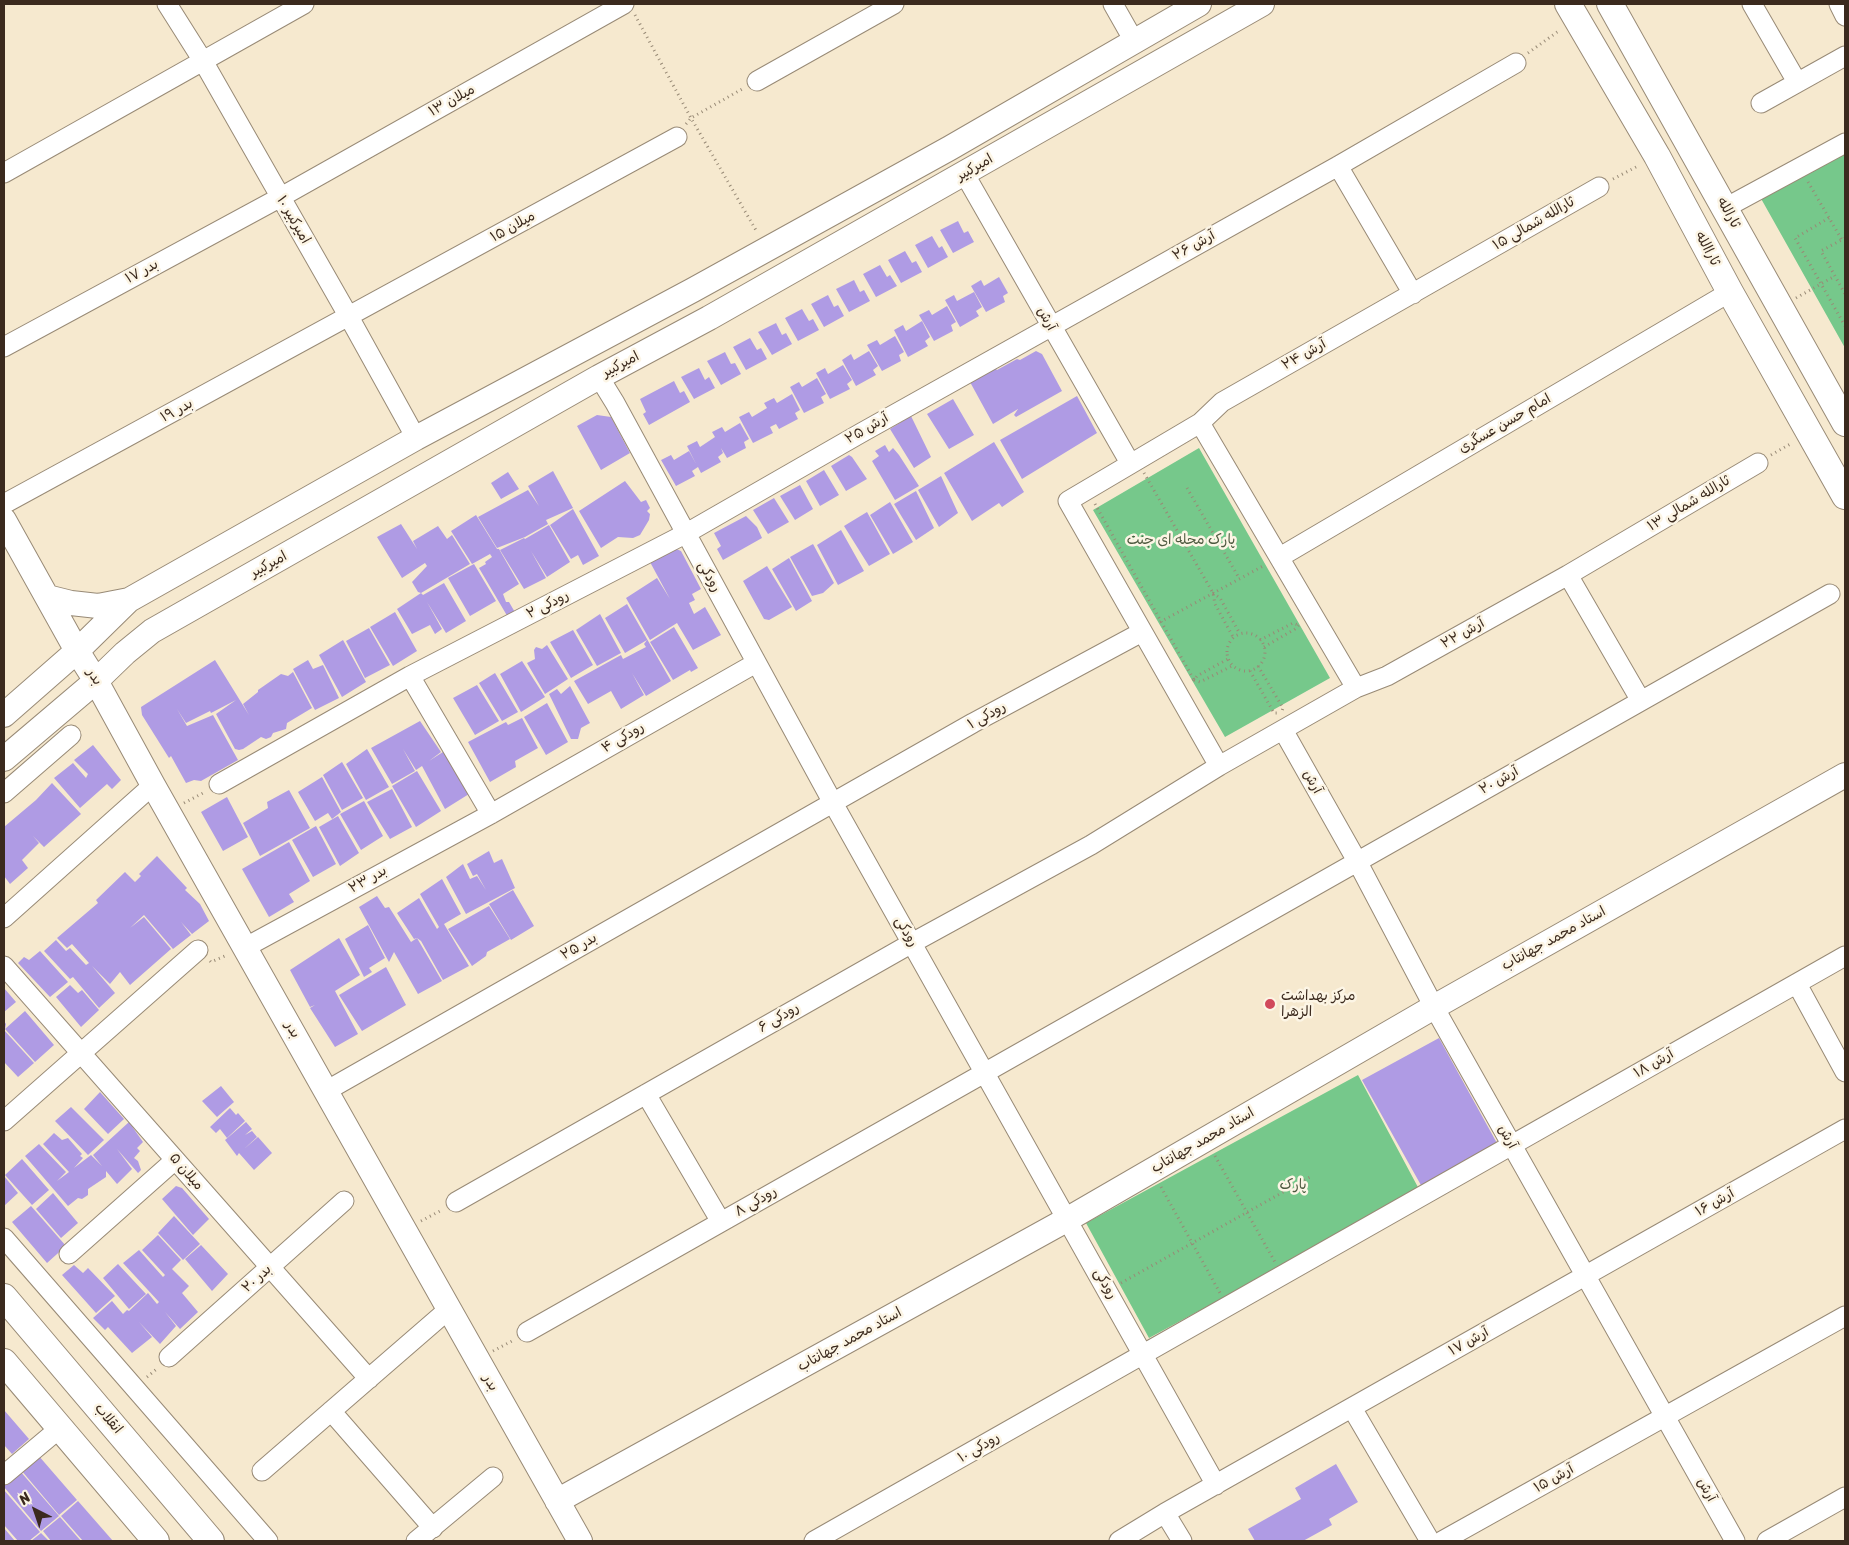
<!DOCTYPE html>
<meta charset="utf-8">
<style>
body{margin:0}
#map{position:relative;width:1849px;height:1545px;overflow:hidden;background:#f6e9cf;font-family:Sriracha,sans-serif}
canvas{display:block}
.frame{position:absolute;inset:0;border:5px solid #3b2a1e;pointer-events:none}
.north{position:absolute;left:10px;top:1485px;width:50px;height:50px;-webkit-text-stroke:4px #fcf5e5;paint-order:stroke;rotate:319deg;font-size:14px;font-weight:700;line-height:20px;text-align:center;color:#3b2a1e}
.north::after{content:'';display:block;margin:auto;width:18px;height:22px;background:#3b2a1e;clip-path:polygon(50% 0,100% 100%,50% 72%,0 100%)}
</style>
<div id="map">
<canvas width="1849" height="1545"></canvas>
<div class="frame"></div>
<div class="north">N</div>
</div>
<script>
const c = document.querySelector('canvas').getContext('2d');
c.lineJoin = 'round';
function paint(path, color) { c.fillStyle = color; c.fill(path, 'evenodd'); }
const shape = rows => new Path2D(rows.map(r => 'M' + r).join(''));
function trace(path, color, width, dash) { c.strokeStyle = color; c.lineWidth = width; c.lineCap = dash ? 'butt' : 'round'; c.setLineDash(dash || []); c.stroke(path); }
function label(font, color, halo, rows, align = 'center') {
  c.font = font + ' Sriracha,"Playpen Sans Arabic",sans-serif'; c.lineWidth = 5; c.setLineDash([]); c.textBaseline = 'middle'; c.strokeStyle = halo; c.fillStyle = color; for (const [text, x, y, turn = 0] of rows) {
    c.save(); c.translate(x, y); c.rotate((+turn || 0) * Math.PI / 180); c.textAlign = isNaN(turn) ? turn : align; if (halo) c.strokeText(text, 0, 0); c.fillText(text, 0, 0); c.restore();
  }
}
paint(shape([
 [1845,146,1845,348,1759,195],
 [1199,448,1330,678,1225,737,1093,510],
 [1358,1075,1420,1191,1149,1338,1086,1223]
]), '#76c88b');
paint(shape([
 [958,221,964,233,968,231,974,242,953,253,940,230],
 [932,236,939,248,942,246,948,257,928,268,915,245],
 [905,251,912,263,916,261,922,272,901,283,888,260],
 [880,265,887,277,890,275,897,286,876,297,863,274],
 [999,277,1008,293,1003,296,1005,302,986,312,971,286,981,280,984,286],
 [854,280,860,292,864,290,870,301,849,312,836,289],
 [974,292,982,307,976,311,979,316,960,327,945,300,954,295,957,301],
 [828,295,834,307,838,305,844,316,824,327,811,304],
 [947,306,956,322,951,325,953,331,934,341,919,315,929,310,932,315],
 [802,309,809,321,813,319,819,330,798,341,785,318],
 [922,321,930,337,925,341,928,346,908,357,894,330,903,325,906,331],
 [776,323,782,335,786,333,792,344,772,355,758,332],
 [895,336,904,352,899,355,901,361,882,371,867,345,877,340,880,345],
 [750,338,757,350,761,348,767,359,746,370,733,347],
 [869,351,878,366,873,370,876,375,856,386,842,360,851,354,854,360],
 [1036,351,1042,354,1062,391,1016,417,1014,415,1018,409,993,424,970,382,995,368,997,370,1017,359,1020,360],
 [725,352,731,364,735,363,741,374,721,385,707,361],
 [843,365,852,380,847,384,850,389,830,399,816,373,825,368,828,374],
 [699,368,705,380,709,377,715,388,694,399,681,377],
 [817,378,826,394,821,397,824,403,804,413,790,387,799,382,802,387],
 [674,381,680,393,684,391,690,402,649,425,643,414,646,412,640,399],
 [792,394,800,410,795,413,798,419,779,429,776,424,770,427,773,433,753,443,739,417,749,412,752,417,767,408,764,403,774,398,777,403],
 [1077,396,1097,433,1022,479,1000,440],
 [953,399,974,435,949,449,927,414],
 [597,415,611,417,630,453,601,470,577,426],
 [911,416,931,457,914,468,890,429],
 [740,423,749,439,744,442,746,448,727,458,721,448,723,453,718,457,721,462,701,473,698,467,692,471,695,476,676,486,661,460,671,455,674,460,689,451,696,464,687,446,697,441,700,447,715,437,712,432,722,427,725,432],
 [994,442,1024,492,1002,507,999,503,972,521,944,473],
 [885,445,889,452,893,448,899,455,919,486,895,500,872,461,879,456,875,451],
 [849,455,852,457,867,479,846,491,831,466],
 [824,470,839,495,820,506,806,481],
 [553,471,573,508,546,520,548,524,525,537,497,548,478,517,528,490,539,506,528,486],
 [508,472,519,489,501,499,491,483],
 [941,476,958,513,939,527,918,490],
 [625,481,641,502,646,500,650,508,647,511,650,514,649,520,640,535,633,538,618,537,601,548,579,511],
 [800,485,813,509,795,520,780,496],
 [916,491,934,528,916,540,894,504],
 [774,498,789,522,768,534,753,510],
 [890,502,913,542,893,554,870,515],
 [573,509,599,556,583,565,578,555,571,559,550,525],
 [867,512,890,554,869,566,844,526],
 [476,515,497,549,499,549,519,584,503,594,506,602,509,602,516,614,509,619,479,568,486,564,485,562,492,557,490,554,472,564,451,531],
 [746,516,757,527,762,538,723,560,717,549,721,546,714,533],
 [401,524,417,549,413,541,438,526,447,539,452,535,470,564,421,593,423,595,444,583,466,621,446,633,427,602,442,629,435,634,430,625,412,634,397,609,421,593,418,592,412,582,427,566,425,563,402,578,377,537],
 [549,525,570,562,547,577,531,551,546,578,524,589,500,550,524,538,525,539],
 [841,530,864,571,838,585,817,545],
 [813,544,834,583,823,593,812,596,790,557],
 [674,548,681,551,701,589,692,594,695,600,689,603,694,614,705,607,721,635,693,650,677,623,650,640,626,598,657,578,670,599,650,562],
 [789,558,812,601,796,611,772,569],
 [474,564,496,601,470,616,448,578],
 [767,566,792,607,769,620,764,619,743,581],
 [627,604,671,681,646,696,632,673,644,695,621,709,611,691,588,704,574,681,621,655,623,659,646,647,644,644,647,640,625,653,605,618],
 [395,612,417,651,393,666,370,627],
 [600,614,621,653,597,666,576,630],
 [674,627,698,668,691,672,690,670,673,680,650,642],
 [369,628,390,665,365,678,346,641],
 [573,630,593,665,571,678,550,642],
 [343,640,366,682,342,697,319,655],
 [547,645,568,679,545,694,527,663,535,659,534,650,536,647,542,649],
 [215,660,249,715,243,704,258,692,258,690,281,674,288,676,293,672,312,708,287,723,286,729,273,733,271,737,266,739,261,737,243,749,239,750,235,749,216,714,236,700,211,713,210,711,186,723,177,709,187,726,213,715,238,760,201,781,194,780,186,783,171,756,169,758,142,715,141,707],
 [308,660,313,669,323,665,339,698,315,710,293,669],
 [522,661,545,697,521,712,500,674],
 [495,673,518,712,502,721,479,683],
 [477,685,499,721,475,735,453,698],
 [570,686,590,723,581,728,578,739,571,739,549,694,557,689,561,694],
 [547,703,568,742,546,755,524,717],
 [522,718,538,748,515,761,516,767,490,782,468,742,506,722,508,725],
 [420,721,441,752,429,761,446,750,469,794,445,809,422,766,416,770,403,749,415,771,392,784,371,748],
 [93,745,121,780,112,789,107,784,80,808,54,778,73,763,86,778,88,774,74,760],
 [367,749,389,787,366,800,346,764],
 [342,762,363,798,342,810,323,775],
 [417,771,441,811,416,827,392,786],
 [322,777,341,812,332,819,328,813,315,821,298,792],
 [52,783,81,814,44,847,33,836,39,843,22,860,28,868,10,884,4,876,4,827,36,800],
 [392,789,412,827,390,839,367,802],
 [289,790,310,828,260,856,243,823,268,808,267,802],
 [227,797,248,837,223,851,201,812],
 [364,801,383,836,361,850,340,814],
 [338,816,359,853,340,866,319,827],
 [316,826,336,864,313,877,292,840],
 [289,842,310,881,289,894,294,902,269,917,242,869],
 [489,851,494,863,502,859,515,888,466,914,446,877,463,864,470,879,477,876,486,890,477,874,473,876,467,864],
 [157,856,187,888,185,890,200,904,209,921,192,934,181,922,191,935,173,949,144,915,130,928,144,917,171,949,130,985,120,972,110,984,92,966,115,993,99,1008,73,977,70,979,44,951,56,940,66,951,70,948,86,965,89,963,72,944,67,948,57,938,98,903,96,900,125,872,135,882,141,876,139,874],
 [442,879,461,914,444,924,469,966,443,980,421,941,417,938,442,981,418,994,394,952,389,962,359,907,377,896,385,908,389,907,411,942,417,938,414,939,397,913,419,898,437,929,439,927,420,894],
 [513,890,534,926,511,940,489,904],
 [489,906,510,939,487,952,486,956,472,966,448,929],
 [368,925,385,958,369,968,372,972,364,977,345,939],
 [339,938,360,975,335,991,358,1034,335,1047,310,1008,315,1005,310,1007,290,970],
 [40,951,68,982,50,997,18,963,24,957,29,960],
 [386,967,406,1005,362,1031,339,995],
 [70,985,78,993,82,990,99,1010,81,1027,56,997],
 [4,988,16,1002,4,1012],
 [25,1011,54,1045,35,1062,5,1029,4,1030,34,1063,18,1077,4,1062,4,1021,6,1024,5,1029],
 [1439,1038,1498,1145,1422,1187,1362,1080],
 [221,1086,234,1102,217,1117,202,1101],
 [100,1092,124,1119,108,1134,84,1109],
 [71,1107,104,1140,88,1155,55,1121],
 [230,1108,236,1115,238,1113,245,1121,227,1138,220,1129,216,1133,210,1127],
 [129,1122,143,1142,137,1148,140,1151,134,1158,138,1161,141,1170,138,1173,117,1149,132,1169,117,1184,106,1171,106,1177,88,1189,88,1195,82,1199,78,1198,68,1206,25,1156,39,1144,66,1172,57,1181,69,1172,43,1144,54,1133,62,1140,68,1138,82,1154,80,1156,83,1158,74,1168,91,1155,102,1166,93,1155],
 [246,1122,252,1129,245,1135,252,1131,257,1137,244,1149,258,1137,272,1153,254,1170,239,1153,237,1156,225,1140],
 [22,1159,49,1190,32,1205,5,1175],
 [4,1176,18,1193,4,1206],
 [176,1186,182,1188,209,1219,193,1235,162,1199],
 [53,1193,78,1223,61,1238,36,1209],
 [31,1206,66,1246,47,1263,12,1222],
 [174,1216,200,1244,183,1260,158,1233],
 [158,1235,181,1260,172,1269,189,1286,182,1293,198,1312,180,1329,165,1312,176,1326,160,1344,139,1322,152,1337,132,1353,108,1327,105,1330,93,1318,112,1301,123,1314,127,1310,129,1311,148,1293,157,1304,159,1302,123,1263,139,1250,163,1277,165,1275,142,1250],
 [201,1245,228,1274,212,1291,185,1259],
 [118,1264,146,1294,129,1309,103,1278],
 [74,1265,83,1273,88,1268,115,1296,96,1313,62,1275],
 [4,1410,29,1439,12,1454,4,1445],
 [38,1455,77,1500,59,1515,21,1470],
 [1336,1464,1358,1502,1329,1519,1332,1525,1303,1541,1255,1541,1248,1529,1301,1499,1295,1488],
 [20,1471,59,1516,41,1531,4,1487,4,1485],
 [4,1490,40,1532,29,1541,18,1541,4,1525],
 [78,1501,113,1541,83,1541,61,1516],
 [60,1517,81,1541,51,1541,43,1531],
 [4,1528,15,1541,4,1541],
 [41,1533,49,1541,31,1541]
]), '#af9be4');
const minor = shape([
 [167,4,203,61,349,317,416,438],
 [1113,4,1134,41],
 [1752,4,1797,82],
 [1839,4,1845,16],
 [757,81,894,4],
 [1761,103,1845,56],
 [1338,166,1413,294],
 [4,173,304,4],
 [964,173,1130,463],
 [1725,208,1845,143],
 [4,347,281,197,624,4],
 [599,377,615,403,833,803,1216,1485],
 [1200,423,1356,688,1219,766,1068,501,1200,423],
 [1200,423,1222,402,1599,187],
 [4,504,677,137],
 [1280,557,1730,292],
 [1568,575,1641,701],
 [410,676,491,814],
 [1356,688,1387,676,1568,575,1758,463],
 [1283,730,1357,861,1434,1007,1735,1541],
 [219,784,410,676,685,534,861,433,1338,166,1516,63],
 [4,793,71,735],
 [4,918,153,785],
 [246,947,491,814,756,663],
 [4,966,369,1379],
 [1797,984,1845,1072],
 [326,1091,973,723,1142,632],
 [646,1094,721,1222],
 [4,1121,198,950],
 [456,1202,912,943,1091,845,1219,766],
 [4,1238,268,1541],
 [69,1254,175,1160],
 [527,1332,1830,594],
 [169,1357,344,1201],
 [1352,1408,1430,1541],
 [331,1411,433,1528],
 [262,1471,449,1309],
 [4,1475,60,1428],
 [1165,1513,1182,1541],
 [416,1541,493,1477],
 [814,1541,1845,956],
 [1119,1541,1165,1513,1845,1129],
 [1442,1541,1845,1316],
 [1767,1541,1845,1497]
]);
const tertiary = shape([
 [4,520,77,651,96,681,153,785,580,1541],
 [47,597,71,603,98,606,129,600],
 [4,715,77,651,129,600,416,438,693,290,950,148,1199,4],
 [4,759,96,681,125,653,152,631,599,377,709,318,1262,4],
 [557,1501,1068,1219,1434,1007,1845,775]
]);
const secondary = shape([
 [1568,4,1657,156,1730,292,1845,496],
 [1610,4,1845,423],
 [4,1297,211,1541],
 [4,1362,156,1541]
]);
trace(minor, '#988a76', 21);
trace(tertiary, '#988a76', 26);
trace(secondary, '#988a76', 28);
trace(shape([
 [635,15,691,118,757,232],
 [1528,53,1560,30],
 [686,124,691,118,744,88],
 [1613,179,1638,166],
 [1808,182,1842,240],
 [1829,218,1795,238,1845,326],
 [1845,238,1821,251,1845,294],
 [1796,298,1835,276],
 [1771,455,1792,443],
 [1144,473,1213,593,1215,604,1233,637],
 [1187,488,1239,578],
 [1095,504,1194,680],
 [1213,593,1220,598,1240,634],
 [1160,622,1265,565],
 '1227 652a19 19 0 1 1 38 0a19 19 0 1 1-38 0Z',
 [1260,640,1293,623,1298,625],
 [1264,647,1295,629,1299,625],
 [1258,666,1283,708,1282,711],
 [1250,671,1274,713,1278,713],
 [1194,680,1200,682,1232,666],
 [1193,681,1197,676,1228,659],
 [184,803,205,792],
 [210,961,211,962,227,955],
 [1215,1156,1275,1262],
 [1161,1187,1220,1293],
 [421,1221,442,1210],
 [1121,1283,1310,1177],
 [493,1351,514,1340],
 [147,1377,158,1368]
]), '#988a76', 3, [1, 4]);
trace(minor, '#fff', 19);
trace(tertiary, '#fff', 24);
trace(secondary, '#fff', 26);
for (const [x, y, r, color] of [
 [1270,1004,6,"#d1495b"]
]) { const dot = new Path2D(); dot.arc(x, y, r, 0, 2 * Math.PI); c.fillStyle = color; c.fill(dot); trace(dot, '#fcf5e5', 2); }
label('14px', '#3b2a1e', '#fcf5e5', [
 ["میلان ۱۳",452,101,-29],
 ["امیرکبیر",975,168,-30],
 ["ثارالله",1728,213,61],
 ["امیرکبیر ۱۰",293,220,60],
 ["ثارالله شمالی ۱۵",1534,224,-30],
 ["میلان ۱۵",513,227,-29],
 ["آرش ۲۶",1194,246,-29],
 ["ثاراالله",1707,249,62],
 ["بدر ۱۷",142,272,-28],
 ["آرش",1046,319,61],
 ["آرش ۲۴",1304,355,-29],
 ["امیرکبیر",621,365,-28],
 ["بدر ۱۹",177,411,-28],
 ["امام حسن عسگری",1505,424,-30],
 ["آرش ۲۵",867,429,-30],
 ["ثارالله شمالی ۱۳",1689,504,-31],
 ["امیرکبیر",269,565,-29],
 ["رودکی",709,577,61],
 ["رودکی ۲",548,605,-27],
 ["آرش ۲۲",1463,634,-29],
 ["بدر",94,677,59],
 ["رودکی ۱",987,716,-29],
 ["رودکی ۴",623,738,-30],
 ["آرش ۲۰",1499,781,-29],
 ["آرش",1312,782,61],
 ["بدر ۲۳",368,880,-29],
 ["رودکی",906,932,60],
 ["استاد محمد جهانتاب",1554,939,-29],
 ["بدر ۲۵",579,947,-30],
 ["رودکی ۶",779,1018,-30],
 ["بدر",292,1030,61],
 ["آرش ۱۸",1654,1064,-30],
 ["آرش",1507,1137,61],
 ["استاد محمد جهانتاب",1203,1141,-30],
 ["میلان ۵",186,1172,49],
 ["رودکی ۸",756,1202,-30],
 ["آرش ۱۶",1715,1203,-29],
 ["بدر ۲۰",257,1279,-42],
 ["رودکی",1105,1284,61],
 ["استاد محمد جهانتاب",850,1340,-29],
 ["آرش ۱۷",1469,1342,-29],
 ["بدر",490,1383,61],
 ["انقلاب",108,1419,50],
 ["رودکی ۱۰",979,1448,-30],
 ["آرش ۱۵",1554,1479,-29],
 ["آرش",1706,1490,61]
]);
label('14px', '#4d593f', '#fcf5e5', [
 ["پارک محله ای جنت",1181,540],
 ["پارک",1293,1185]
]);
label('14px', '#3b2a1e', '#fcf5e5', [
 ["مرکز بهداشت",1281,996],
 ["الزهرا",1281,1012]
], 'left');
</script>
